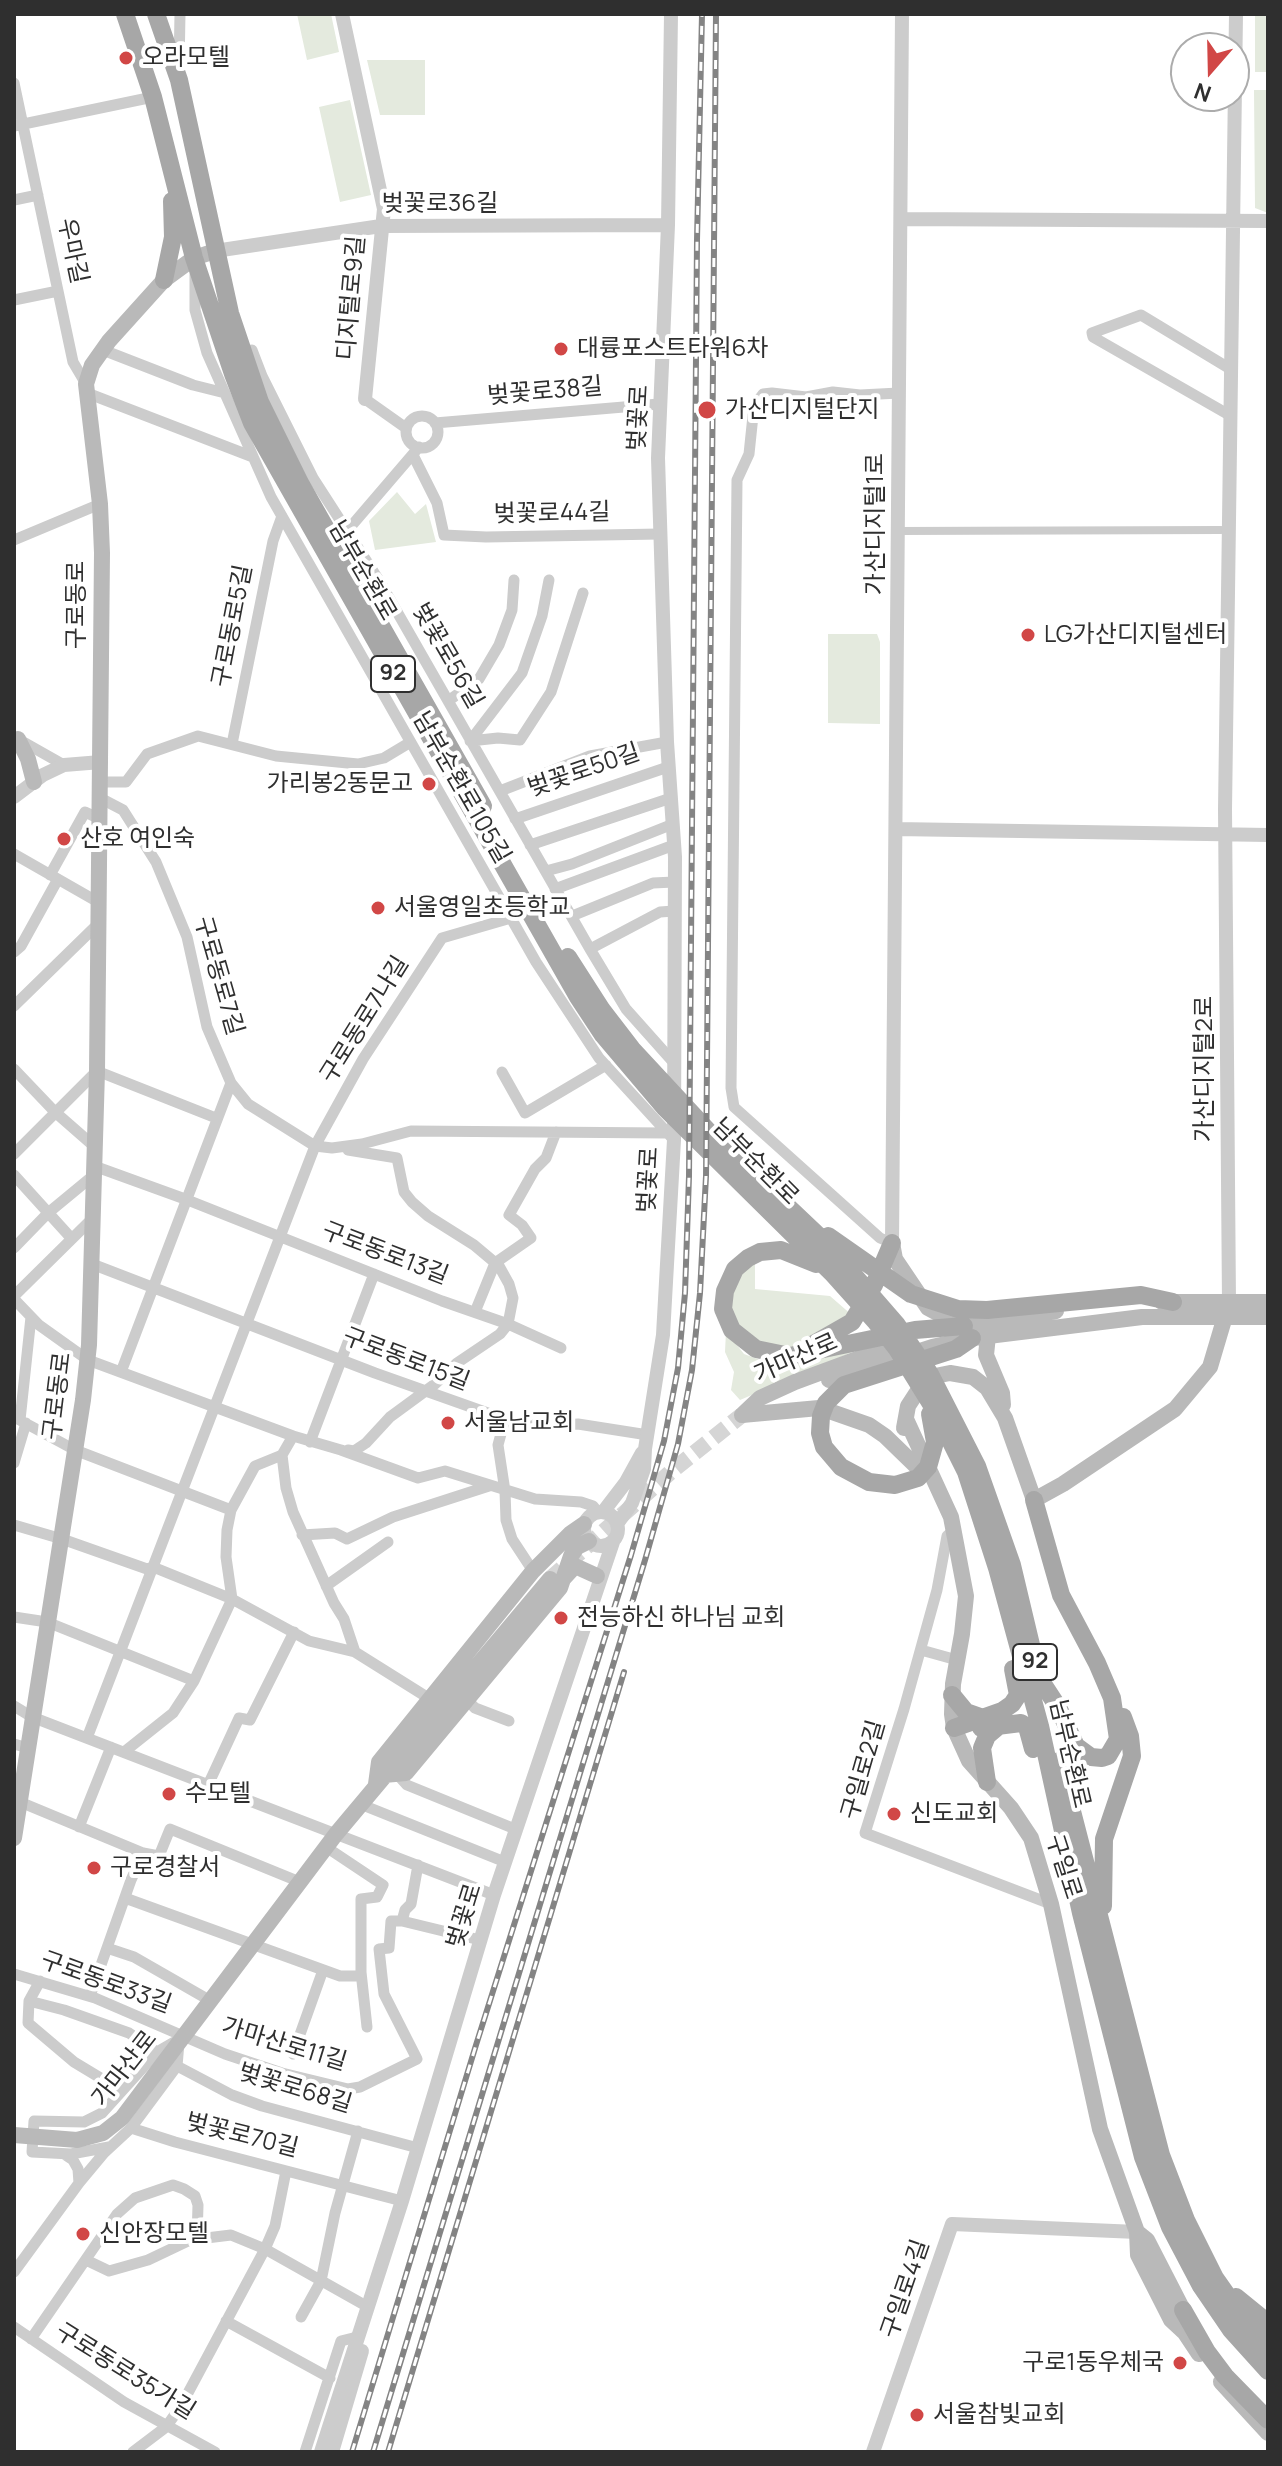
<!DOCTYPE html>
<meta charset="utf-8">
<style>
body{margin:0}
#map{position:relative;width:1282px;height:2466px;overflow:hidden;background:#fff;font-family:Manrope,sans-serif}
canvas{display:block}
.frame{position:absolute;inset:0;border:16px solid #2f2f2f;pointer-events:none}
.north{position:absolute;left:1170px;top:32px;width:80px;height:80px;box-sizing:border-box;background:#fff;border:2px solid #acacac;border-radius:50%;rotate:200deg;font-size:22px;font-weight:700;line-height:32px;text-align:center;color:#2f2f2f}
.north::after{content:'';display:block;margin:auto;width:28px;height:36px;background:#d14746;clip-path:polygon(50% 0,100% 100%,50% 72%,0 100%)}
</style>
<div id="map">
<canvas width="1282" height="2466"></canvas>
<div class="frame"></div>
<div class="north">N</div>
</div>
<script>
const c = document.querySelector('canvas').getContext('2d');
c.lineJoin = 'round';
function paint(path, color) { c.fillStyle = color; c.fill(path, 'evenodd'); }
const shape = rows => new Path2D(rows.map(r => 'M' + r).join(''));
function trace(path, color, width, dash) { c.strokeStyle = color; c.lineWidth = width; c.lineCap = dash ? 'butt' : 'round'; c.setLineDash(dash || []); c.stroke(path); }
function label(font, color, halo, rows, align = 'center') {
  c.font = font + ' Manrope,"Noto Sans KR",sans-serif'; c.lineWidth = 8; c.setLineDash([]); c.textBaseline = 'middle'; c.strokeStyle = halo; c.fillStyle = color; for (const [text, x, y, turn = 0] of rows) {
    c.save(); c.translate(x, y); c.rotate((+turn || 0) * Math.PI / 180); c.textAlign = isNaN(turn) ? turn : align; if (halo) c.strokeText(text, 0, 0); c.fillText(text, 0, 0); c.restore();
  }
}
paint(shape([
 [297,14,331,14,339,52,307,60],
 [1255,14,1268,14,1268,72,1255,72],
 [367,60,425,60,425,115,380,115],
 [1254,90,1268,90,1268,213,1255,208],
 [350,100,371,195,340,202,319,107],
 [397,492,415,514,426,504,436,542,375,550,369,521],
 [828,634,877,634,880,642,880,724,828,723],
 [755,1261,755,1289,830,1296,853,1316,848,1323,794,1348,769,1349,734,1322,730,1313,735,1279],
 [726,1331,744,1354,763,1361,792,1363,862,1348,740,1400,731,1390,734,1372,725,1352]
]), '#e4eade');
trace(shape([
 [550,1579,673,1470,742,1415]
]), '#d5d5d5', 16, [16, 8]);
trace(shape([
 [898,531,1221,530]
]), '#ccc', 8);
trace(shape([
 [179,68,180,14],
 [14,83,73,362,86,384],
 [14,126,153,97],
 [14,200,38,195],
 [195,274,195,310,207,353,271,497,536,962,599,1058,674,1140],
 [14,300,58,291],
 [103,350,193,385,225,393],
 [252,350,262,376,313,478,380,582,590,949,626,1009,675,1064],
 [87,393,253,457],
 [365,399,406,428],
 [1231,416,1093,337,1092,333,1141,315,1232,370],
 '406 432a16 16 0 1 1 32 0a16 16 0 1 1-32 0Z',
 [435,423,659,404],
 [413,455,437,503,444,535,486,537,660,534],
 [347,531,419,447],
 [14,540,100,504],
 [448,701,479,679,499,645,512,610,514,580],
 [18,739,64,765],
 [470,741,498,738,520,740,551,692,583,593],
 [470,741,522,673,542,616,549,580],
 [232,744,273,541,282,516],
 [100,782,126,782,147,754,198,736,276,756,358,764,384,758,409,743],
 [500,791,590,756,667,742],
 [100,798,123,810,156,862,187,937,207,1027,231,1083,248,1104,315,1146,332,1148,362,1144,411,1131,666,1133],
 [515,819,668,767],
 [530,845,671,798],
 [14,854,98,902],
 [546,871,572,864,673,824],
 [50,875,85,812,100,819],
 [555,889,674,845],
 [572,916,653,883,674,882],
 [590,949,660,912,674,911],
 [14,952,21,946,58,879],
 [14,1006,98,924],
 [14,1069,55,1112,95,1147],
 [502,1072,525,1113,606,1065],
 [14,1154,97,1071,216,1118],
 [94,1166,185,1199,442,1301,508,1324,561,1348],
 [14,1175,72,1239],
 [892,1243,880,1238,734,1107,731,1088,737,480,749,454,754,406,763,394,772,393,806,397,833,392,860,395,899,393],
 [14,1248,48,1213,94,1175],
 [92,1264,375,1373,516,1423,548,1426,578,1424,648,1435],
 [14,1296,93,1218],
 [14,1299,39,1325,88,1360,293,1436,341,1450,418,1478,445,1471,535,1499,581,1502,593,1506,598,1512],
 [475,1312,495,1263,531,1238,522,1225,509,1215,535,1169,546,1158,556,1132],
 [121,1372,231,1083],
 [14,1417,75,1450,231,1510],
 [505,1419,498,1445,505,1491,506,1520,512,1539,533,1571],
 [20,1420,31,1317],
 [310,1442,374,1274],
 [348,1450,354,1451,366,1443,390,1417,435,1384,457,1363,500,1334,508,1324,513,1298,509,1284,499,1266,474,1245,428,1216,412,1202,404,1192,397,1158,348,1150],
 [282,1455,286,1488,293,1512,334,1603,344,1619,355,1652],
 [14,1463,26,1423],
 [14,1525,62,1539,147,1569,153,1567,232,1599,309,1641,355,1652,430,1699],
 [953,1531,947,1536,937,1590,904,1709,865,1833,1051,1904],
 [302,1535,335,1533,347,1539,393,1517,489,1486],
 [326,1586,388,1542],
 [14,1617,47,1622,194,1681],
 [921,1650,957,1660],
 [467,1700,475,1708,509,1721],
 [14,1706,32,1717,494,1895],
 [87,1738,315,1146,363,1059,442,938,511,918],
 [14,1744,28,1748],
 [124,1752,173,1713,194,1681,232,1599,226,1557,227,1530,231,1510,255,1466,282,1455,293,1436],
 [397,1774,407,1785,515,1829],
 [208,1785,239,1718,250,1720,294,1632],
 [20,1802,143,1853,159,1856,170,1829,300,1882],
 [360,1804,505,1862],
 [79,1827,111,1747],
 [326,1847,383,1885,377,1897,361,1899,361,1972,367,2027],
 [125,1898,340,1976,361,1976],
 [402,1921,480,1940],
 [107,1948,134,1957,209,2000],
 [14,1974,95,1998,225,2054,282,2073,348,2089,360,2087,417,2059,384,1994,379,1949,389,1948,391,1921,402,1921,405,1910,411,1904,418,1865],
 [40,1981,29,2001,28,2023,74,2062,122,2091],
 [90,1996,131,1880,143,1853],
 [29,2001,64,2010,129,2033,157,2052],
 [293,2054,323,1970],
 [177,2066,232,2095,262,2106,418,2148],
 [131,2128,175,2142,402,2201],
 [109,2147,71,2154,32,2152,34,2121,84,2122,102,2113,157,2052,176,2041],
 [64,2154,73,2160,78,2169,79,2183],
 [86,2260,109,2271,148,2260,190,2240,231,2235,265,2249,368,2307],
 [14,2272,79,2183,104,2153,131,2128,177,2066,179,2043],
 [301,2317,321,2281,335,2213,358,2131],
 [226,2321,330,2378],
 [14,2327,124,2402,215,2452],
 [31,2339,117,2214,135,2198,173,2185,184,2189,195,2196,198,2205,197,2239],
 [133,2452,166,2427,181,2406,265,2249,275,2226,286,2171],
 [305,2452,341,2341,357,2337]
]), '#ccc', 11);
trace(shape([
 [342,14,384,209,365,399],
 [901,219,1268,221],
 [215,251,381,226,668,225],
 [14,797,43,775,64,765,101,762],
 [896,829,1268,835],
 [892,1243,902,14],
 [1229,1303,1225,809,1236,14],
 '584 1529a17 17 0 1 1 34 0a17 17 0 1 1-34 0Z',
 [603,1512,626,1482,642,1453],
 [617,1524,632,1503,644,1469,645,1449,663,1335,674,1140,675,857,667,742,658,458,668,225,671,14],
 [321,2452,402,2201,494,1895,613,1542],
 [332,2452,362,2351],
 [873,2452,952,2224,1137,2232]
]), '#ccc', 14);
trace(shape([
 [18,739,28,759,34,782],
 [892,1243,895,1259,928,1308,956,1323,965,1324],
 [1162,1302,1268,1302],
 [953,1329,1056,1311],
 [988,1336,986,1355,1002,1393,1003,1405],
 [829,1380,932,1347,972,1338,1142,1317,1268,1317],
 [829,1411,869,1425,885,1436,918,1468],
 [742,1415,760,1398,795,1382,903,1342],
 [742,1415,819,1408],
 [906,1419,951,1517,966,1596,962,1634,953,1684,952,1714,954,1728,969,1761,1011,1808,1031,1838,1051,1904,1100,2129,1137,2232,1138,2255,1171,2320,1185,2333,1199,2354],
 [904,1428,908,1406,921,1386,940,1375,950,1373,973,1377,987,1388,1005,1418,1034,1500,1063,1484,1175,1409,1210,1367,1229,1303],
 [563,1579,575,1566,597,1576],
 [384,1775,406,1773,560,1588,571,1556,577,1547,589,1541],
 [376,1784,379,1762,533,1571,571,1533,584,1524],
 [14,1838,83,1400,89,1345,97,1071,102,553,100,504,86,384,92,365,109,341,164,280,194,258,215,251],
 [14,2135,77,2140,103,2133,122,2118,336,1834,550,1579],
 [1137,2232,1147,2240,1183,2310,1184,2320],
 [1221,2382,1268,2433]
]), '#b9b9b9', 16);
trace(shape([
 [125,14,153,97,194,258,233,374,252,423,578,997,603,1035,664,1107,832,1273,875,1321,897,1349,936,1412,966,1472,997,1568,1040,1726,1081,1913,1143,2157,1170,2227,1201,2286,1231,2330,1268,2371],
 [156,14,179,80,230,313,260,402,300,483,483,806],
 [164,280,173,237,172,201],
 [568,957,602,1010,632,1049,710,1133,824,1241,897,1325,930,1374,977,1466,1012,1565,1037,1670],
 [828,1236,911,1294,958,1309,987,1310,1141,1295,1173,1302],
 [816,1264,781,1250,760,1252,748,1258,735,1269,725,1291,723,1309,732,1330,756,1349,790,1356,915,1330,964,1326],
 [810,1346,852,1322,874,1285,892,1243],
 [930,1414,935,1442,928,1467,918,1478,895,1485,869,1482,841,1467,824,1447,820,1433,821,1416,826,1403,844,1385,956,1349,972,1338],
 [1034,1500,1061,1595,1097,1663,1112,1698,1118,1739,1108,1756,1102,1758,1091,1757,1076,1746,1058,1707,1039,1678],
 [952,1695,966,1712,983,1718],
 [954,1728,1002,1711,1012,1704,1018,1695,1013,1669],
 [981,1728,1021,1723,1027,1727,1033,1749],
 [1059,1761,1161,2155,1186,2220,1215,2278,1248,2325,1268,2348],
 [987,1782,982,1748,987,1736,1000,1725],
 [1103,1906,1104,1839,1132,1756,1130,1736,1123,1717],
 [1236,2297,1268,2323],
 [1183,2310,1207,2352,1225,2376,1268,2420]
]), '#a7a7a7', 18);
const rail = shape([
 [352,2452,476,2045,631,1555,664,1441,678,1368,685,1293,689,1176,697,240,702,14],
 [373,2452,645,1560,678,1444,692,1370,700,1293,706,1176,716,14],
 [388,2452,624,1672]
]);
trace(rail, '#848484', 6);
trace(rail, '#fff', 3, [9]);
for (const [x, y, r, color] of [
 [126,58,8,"#d14746"],
 [561,349,8,"#d14746"],
 [707,410,10,"#d14746"],
 [1028,635,8,"#d14746"],
 [429,784,8,"#d14746"],
 [64,839,8,"#d14746"],
 [378,908,8,"#d14746"],
 [448,1423,8,"#d14746"],
 [561,1618,8,"#d14746"],
 [169,1794,8,"#d14746"],
 [894,1814,8,"#d14746"],
 [94,1868,8,"#d14746"],
 [83,2234,8,"#d14746"],
 [1180,2363,8,"#d14746"],
 [917,2415,8,"#d14746"]
]) { const dot = new Path2D(); dot.arc(x, y, r, 0, 2 * Math.PI); c.fillStyle = color; c.fill(dot); trace(dot, '#fff', 3); }
for (const [x, y, w] of [
 [393,674,44],
 [1035,1662,44]
]) { const box = new Path2D(); box.roundRect(x - w / 2, y - 18, w, 36, 6); c.fillStyle = '#fff'; c.fill(box); trace(box, '#2f2f2f', 2); }
label('bold 22px', '#2f2f2f', null, [
 ["92",393,674],
 ["92",1035,1662]
]);
label('24px', '#2f2f2f', '#fff', [
 ["오라모텔",142,58],
 ["대륭포스트타워6차",577,349],
 ["가산디지털단지",725,410],
 ["LG가산디지털센터",1044,635],
 ["가리봉2동문고",413,784,"right"],
 ["산호 여인숙",80,839],
 ["서울영일초등학교",394,908],
 ["서울남교회",464,1423],
 ["전능하신 하나님 교회",577,1618],
 ["수모텔",185,1794],
 ["신도교회",910,1814],
 ["구로경찰서",110,1868],
 ["신안장모텔",99,2234],
 ["구로1동우체국",1164,2363,"right"],
 ["서울참빛교회",933,2415]
], 'left');
label('24px', '#2f2f2f', '#fff', [
 ["벚꽃로36길",440,204],
 ["우마길",72,251,78],
 ["디지털로9길",352,298,-85],
 ["벚꽃로38길",545,392,-5],
 ["벚꽃로",639,418,-87],
 ["벚꽃로44길",552,514,-1],
 ["가산디지털1로",876,524,-90],
 ["남부순환로",362,571,60],
 ["구로동로",77,605,-90],
 ["구로동로5길",233,626,-79],
 ["벚꽃로56길",447,656,60],
 ["벚꽃로50길",584,771,-19],
 ["남부순환로105길",461,788,60],
 ["구로동로7길",218,976,74],
 ["구로동로7나길",365,1020,-58],
 ["가산디지털2로",1205,1069,-90],
 ["남부순환로",755,1162,45],
 ["벚꽃로",649,1180,-87],
 ["구로동로13길",385,1254,21],
 ["가마산로",796,1359,-24],
 ["구로동로15길",406,1360,21],
 ["구로동로",58,1396,-83],
 ["남부순환로",1069,1754,77],
 ["구일로2길",864,1770,-74],
 ["구일로",1063,1867,72],
 ["벚꽃로",465,1916,-73],
 ["구로동로33길",106,1983,20],
 ["가마산로11길",284,2045,17],
 ["가마산로",125,2069,-52],
 ["벚꽃로68길",295,2089,17],
 ["벚꽃로70길",242,2136,14],
 ["구일로4길",906,2289,-71],
 ["구로동로35가길",125,2372,32]
]);
</script>
